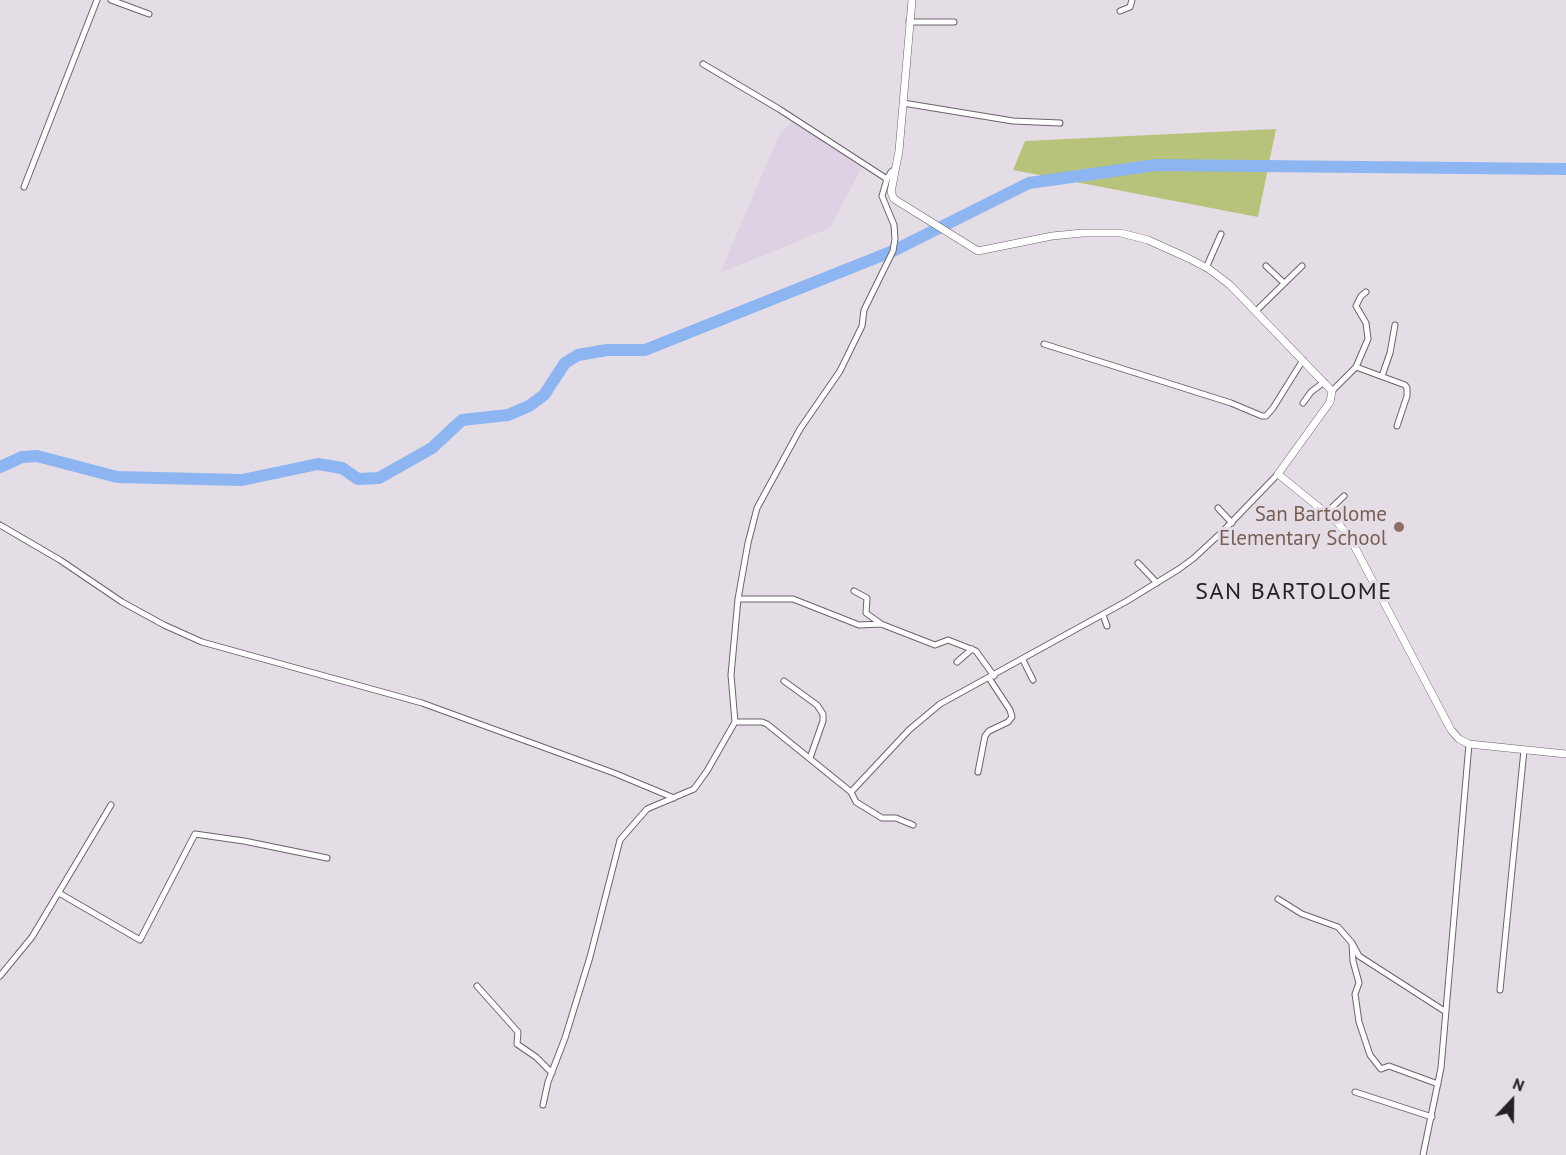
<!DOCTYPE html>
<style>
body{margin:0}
#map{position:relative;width:1566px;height:1155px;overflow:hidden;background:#e5dde5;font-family:"PT Sans",sans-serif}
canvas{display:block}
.north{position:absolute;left:1482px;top:1071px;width:60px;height:60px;-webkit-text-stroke:4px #e5dde5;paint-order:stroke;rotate:22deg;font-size:16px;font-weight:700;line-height:24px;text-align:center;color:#242124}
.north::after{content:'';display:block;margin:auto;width:21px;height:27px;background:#242124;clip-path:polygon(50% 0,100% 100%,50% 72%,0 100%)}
</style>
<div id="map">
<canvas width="1566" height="1155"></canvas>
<div class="north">N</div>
</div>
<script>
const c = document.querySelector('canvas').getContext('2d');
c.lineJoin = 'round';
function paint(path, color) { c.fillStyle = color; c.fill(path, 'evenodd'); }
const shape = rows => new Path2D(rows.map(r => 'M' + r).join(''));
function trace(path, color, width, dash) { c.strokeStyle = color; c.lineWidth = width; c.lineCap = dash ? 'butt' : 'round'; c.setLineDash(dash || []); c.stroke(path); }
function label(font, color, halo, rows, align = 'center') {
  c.font = font + ' "PT Sans",sans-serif'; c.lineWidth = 6; c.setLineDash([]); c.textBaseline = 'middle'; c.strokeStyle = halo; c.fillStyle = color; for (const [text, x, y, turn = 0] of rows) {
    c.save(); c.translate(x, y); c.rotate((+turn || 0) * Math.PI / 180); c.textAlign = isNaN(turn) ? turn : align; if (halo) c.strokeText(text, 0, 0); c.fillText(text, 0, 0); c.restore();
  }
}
paint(shape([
 [794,121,862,167,830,228,720,273,780,133]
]), '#dfd1e4');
paint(shape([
 [1276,129,1258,217,1013,170,1025,141]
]), '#b7c37b');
trace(shape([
 [0,467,22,457,37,456,117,477,242,480,318,464,342,468,358,479,379,478,432,448,462,420,508,415,529,406,544,395,565,363,578,355,607,350,645,350,893,251,1029,183,1156,165,1566,169]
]), '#8cb5f2', 12);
const minor = shape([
 [111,0,149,14],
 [1120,11,1130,7,1132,0],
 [909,22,954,22],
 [703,64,779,109,887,179],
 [903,103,1013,121,1060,123],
 [24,187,97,0],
 [1266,266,1284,283],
 [1206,268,1221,234],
 [1256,311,1302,266],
 [1044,344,1231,403,1262,416,1266,416,1273,408,1303,360],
 [1356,367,1368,339,1366,323,1356,306,1361,296,1366,292],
 [1382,376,1390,353,1395,325],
 [1332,391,1356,367,1405,385,1407,388,1407,396,1397,426],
 [1303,403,1311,392,1324,382],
 [1218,508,1232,523],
 [1326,513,1344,496],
 [0,525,60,560,122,602,164,625,202,642,422,703,614,773,674,798],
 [1138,563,1157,583],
 [854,591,867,598,866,613,880,623],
 [738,599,793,599,859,625,881,624,935,645,948,640,976,651,994,676],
 [1103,615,1107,626],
 [1023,660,1033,680],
 [957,662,972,649],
 [784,681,817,705,823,714,823,721,810,758],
 [735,722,762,722,767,724,851,792,909,730,940,704,1127,601,1179,569,1194,558,1223,531,1278,474],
 [978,772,985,736,989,731,1008,722,1012,717,1010,710,989,678],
 [851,792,856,802,882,818,896,818,913,825],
 [59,893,140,940,195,834,244,841,327,858],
 [1278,899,1302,914,1338,927,1352,943,1359,956,1446,1012],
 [1352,944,1353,961,1359,983,1355,994,1359,1022,1370,1055,1381,1069,1389,1066,1438,1084],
 [0,976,32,937,111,805],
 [477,986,518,1032,517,1044,536,1057,552,1073],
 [1500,990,1524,750],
 [1355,1092,1432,1117],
 [543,1105,548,1082,565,1038,590,957,620,840,647,809,694,789,707,771,735,722,731,675,738,599,748,543,757,508,800,429,840,371,862,326,864,310,893,251,895,239,894,225,882,196,887,179,891,172,895,169],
 [1423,1155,1441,1068,1469,744]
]);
const tertiary = shape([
 [912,0,899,151,891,192,894,199,978,251,1052,236,1083,233,1121,233,1148,240,1188,258,1209,269,1230,285,1332,391,1330,402,1278,474,1337,522,1349,536,1451,730,1459,739,1469,744,1566,754]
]);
trace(minor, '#6a636a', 7);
trace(tertiary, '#6a636a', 8);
trace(minor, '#fff', 5);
trace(tertiary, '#fff', 7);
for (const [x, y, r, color] of [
 [1399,527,6,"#8d6e63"]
]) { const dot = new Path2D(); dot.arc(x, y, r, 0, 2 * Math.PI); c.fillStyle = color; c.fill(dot); trace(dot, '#e5dde5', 2); }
label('21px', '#785e54', '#e5dde5', [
 ["San Bartolome",1387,515],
 ["Elementary School",1387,539]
], 'right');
c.letterSpacing = '1.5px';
label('24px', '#242124', '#e5dde5', [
 ["SAN BARTOLOME",1294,592]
]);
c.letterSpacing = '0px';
</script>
